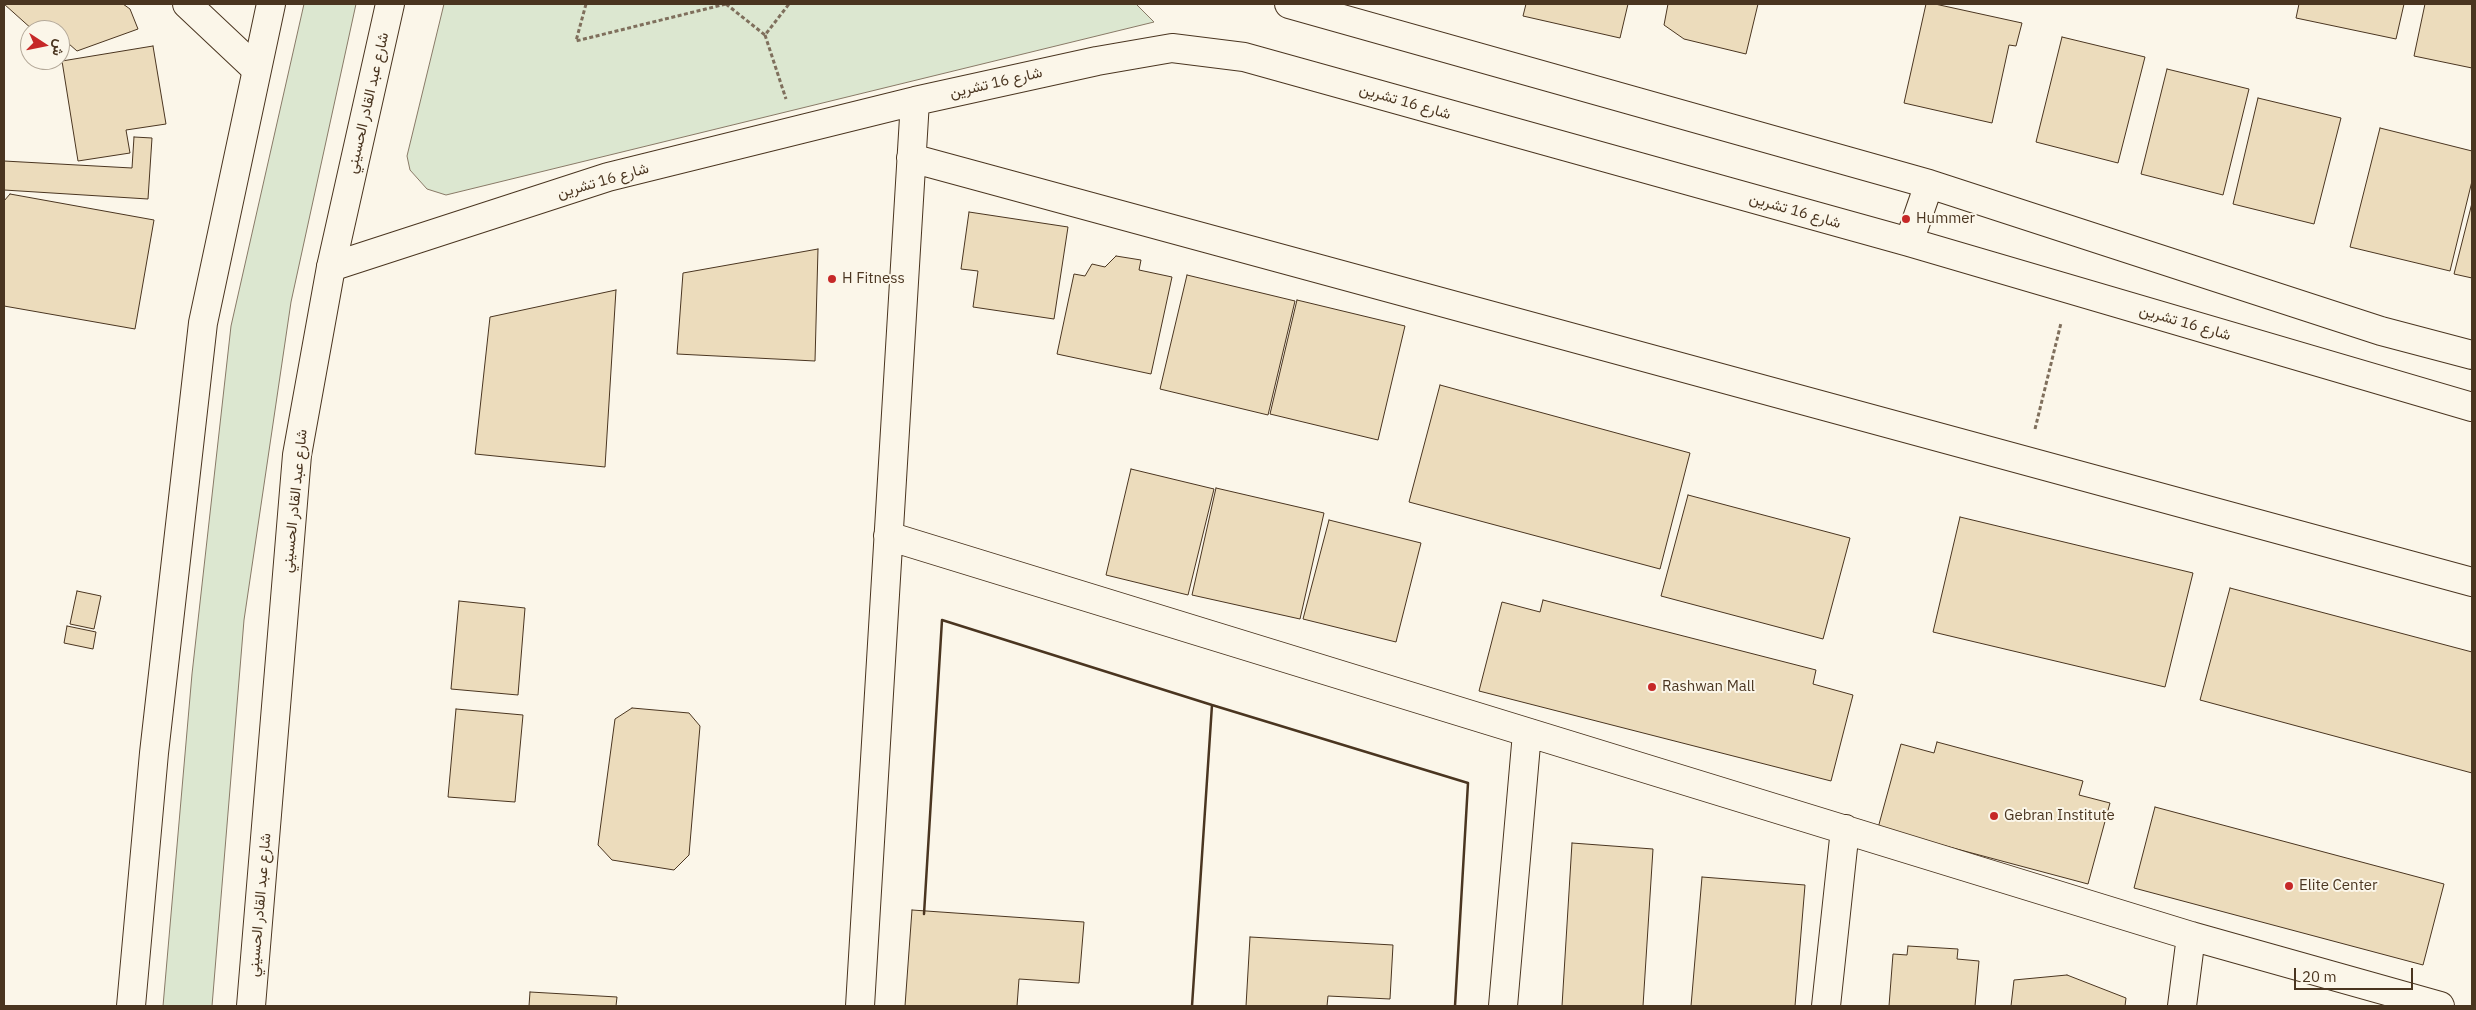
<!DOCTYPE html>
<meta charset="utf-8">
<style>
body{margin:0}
#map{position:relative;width:2476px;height:1010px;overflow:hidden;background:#fbf6e9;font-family:"IBM Plex Sans",Vazirmatn,sans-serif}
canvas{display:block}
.frame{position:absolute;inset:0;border:5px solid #4a3520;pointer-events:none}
.north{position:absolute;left:20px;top:20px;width:50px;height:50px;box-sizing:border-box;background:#fbf6e9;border:1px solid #b4a999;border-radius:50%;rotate:101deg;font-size:14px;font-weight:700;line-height:20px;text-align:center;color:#4a3520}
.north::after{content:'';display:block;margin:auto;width:18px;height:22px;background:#c62828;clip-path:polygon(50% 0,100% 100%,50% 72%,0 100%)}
.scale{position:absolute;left:2294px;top:968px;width:119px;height:22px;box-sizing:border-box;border:2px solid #4a3520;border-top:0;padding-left:6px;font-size:15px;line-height:18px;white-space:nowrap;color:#4a3520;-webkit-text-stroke:4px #fbf6e9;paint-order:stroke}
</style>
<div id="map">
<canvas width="2476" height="1010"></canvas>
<div class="frame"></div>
<div class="north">ش</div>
<div class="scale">20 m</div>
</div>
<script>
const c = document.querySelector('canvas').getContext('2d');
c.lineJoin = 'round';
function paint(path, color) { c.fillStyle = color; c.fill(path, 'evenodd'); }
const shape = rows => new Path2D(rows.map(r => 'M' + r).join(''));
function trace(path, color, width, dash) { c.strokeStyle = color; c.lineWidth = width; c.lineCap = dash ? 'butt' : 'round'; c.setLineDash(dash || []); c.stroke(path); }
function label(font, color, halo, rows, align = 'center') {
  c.font = font + ' "IBM Plex Sans",Vazirmatn,sans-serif'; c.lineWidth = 4; c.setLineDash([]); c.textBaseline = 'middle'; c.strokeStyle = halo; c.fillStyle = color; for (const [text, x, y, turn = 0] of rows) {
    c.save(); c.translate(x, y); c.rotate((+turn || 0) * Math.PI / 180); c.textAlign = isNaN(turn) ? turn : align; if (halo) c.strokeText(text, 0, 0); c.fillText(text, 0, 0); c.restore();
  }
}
const green = shape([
 [304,4,356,4,291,302,244,620,212,1006,163,1006,192,674,231,326,304,4],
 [444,4,1136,4,1154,22,446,195,427,189,410,170,407,156,444,4]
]);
paint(green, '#dce7d0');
trace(green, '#887966', 1);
const building = shape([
 [4,4,123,4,130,9,138,29,77,51,60,36,60,30,52,28,33,30,4,4],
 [1526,4,1628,4,1620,38,1523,16,1526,4],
 [1668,4,1758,4,1746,54,1684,39,1664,25,1668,4],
 [1926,4,1935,4,2022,23,2016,46,2009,45,1992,123,1904,103,1926,4],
 [2299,4,2404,4,2396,39,2296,18,2299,4],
 [2425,4,2472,4,2472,68,2414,56,2425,4],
 [2062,37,2145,57,2118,163,2036,142,2062,37],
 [153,46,166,124,126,130,130,153,78,161,62,61,153,46],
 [2167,69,2249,89,2223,195,2141,174,2167,69],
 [2258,98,2341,118,2314,224,2233,204,2258,98],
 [2380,128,2472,151,2472,181,2450,271,2350,247,2380,128],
 [134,137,152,138,148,199,4,190,4,161,132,168,134,137],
 [10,194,154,220,135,329,4,306,4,201,10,194],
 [2472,203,2472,278,2454,274,2472,203],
 [969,212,1068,227,1054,319,973,307,978,271,961,269,969,212],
 [818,249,815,361,677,354,683,273,818,249],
 [1116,256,1141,260,1139,270,1172,277,1151,374,1057,354,1074,274,1085,276,1092,264,1105,267,1116,256],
 [1187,275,1295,301,1268,415,1160,389,1187,275],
 [616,290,605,467,475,454,490,317,616,290],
 [1297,300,1405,326,1378,440,1270,414,1297,300],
 [1440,385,1690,453,1660,569,1409,502,1440,385],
 [1131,469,1214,489,1188,595,1106,575,1131,469],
 [1216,488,1324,513,1300,619,1192,595,1216,488],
 [1688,495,1850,538,1823,639,1661,596,1688,495],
 [1960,517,2193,573,2165,687,1933,632,1960,517],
 [1329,520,1421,543,1396,642,1303,619,1329,520],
 [2230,588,2472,652,2472,773,2200,700,2230,588],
 [77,591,101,596,94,629,70,624,77,591],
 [1543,600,1816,670,1813,684,1853,695,1831,781,1479,691,1502,602,1540,612,1543,600],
 [459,601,525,608,518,695,451,689,459,601],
 [67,626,96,632,93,649,64,643,67,626],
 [632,708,689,713,700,726,689,855,674,870,612,860,598,845,615,719,632,708],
 [456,709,523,715,515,802,448,797,456,709],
 [1937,742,2083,781,2079,795,2110,803,2088,884,1878,828,1901,744,1934,753,1937,742],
 [2155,807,2444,884,2423,965,2134,888,2155,807],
 [1572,843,1653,849,1643,1006,1562,1006,1572,843],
 [1702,877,1805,885,1795,1006,1691,1006,1702,877],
 [912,910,1084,922,1079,983,1019,979,1017,1006,905,1006,912,910],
 [1250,937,1393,945,1390,999,1328,996,1327,1006,1246,1006,1250,937],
 [1908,946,1958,949,1957,959,1979,961,1975,1006,1889,1006,1893,954,1907,955,1908,946],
 [2067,975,2126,998,2125,1006,2011,1006,2014,980,2067,975],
 [530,992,617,997,616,1006,529,1006,530,992]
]);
paint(building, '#ecdcbc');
trace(building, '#4a3520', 1);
const minor = shape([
 [187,4,256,69],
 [1289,4,1929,184,2381,331,2472,355],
 [911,158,2472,582],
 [1909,242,1929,184],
 [331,267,608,177,915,101,1097,61,1172,48,1244,57,1909,242,2472,407],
 [888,536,2191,936,2440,1006],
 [860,1006,915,101],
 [1503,1006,1527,733],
 [1826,1006,1845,829],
 [2182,1006,2191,936]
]);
const major = shape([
 [131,1006,154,753,203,323,271,4],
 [251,1006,297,455,331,267,390,4]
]);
trace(minor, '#4a3520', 30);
trace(major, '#4a3520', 30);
trace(shape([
 [586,4,576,41,726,4],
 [726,4,765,35,789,4],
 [765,35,786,99],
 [2035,429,2061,323]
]), '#7f6f5c', 3, [4, 2.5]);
trace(minor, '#fbf6e9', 28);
trace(major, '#fbf6e9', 28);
trace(shape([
 [1212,705,1468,783,1455,1006],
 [924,914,942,620,1212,705,1192,1006]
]), '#4a3520', 2.5);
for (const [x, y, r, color] of [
 [1906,219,5,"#c62828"],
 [832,279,5,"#c62828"],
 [1652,687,5,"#c62828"],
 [1994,816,5,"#c62828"],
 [2289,886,5,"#c62828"]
]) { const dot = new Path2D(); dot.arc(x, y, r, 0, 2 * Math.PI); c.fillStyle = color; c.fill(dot); trace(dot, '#fbf6e9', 2); }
label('15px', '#4a3520', '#fbf6e9', [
 ["شارع 16 تشرين",996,83,-13],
 ["شارع 16 تشرين",1405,102,16],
 ["شارع عبد القادر الحسيني",368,103,-77],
 ["شارع 16 تشرين",603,181,-16],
 ["شارع 16 تشرين",1795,211,16],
 ["شارع 16 تشرين",2185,323,16],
 ["شارع عبد القادر الحسيني",295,501,-84],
 ["شارع عبد القادر الحسيني",260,905,-85]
]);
label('15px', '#4a3520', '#fbf6e9', [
 ["Hummer",1916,219],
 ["H Fitness",842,279],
 ["Rashwan Mall",1662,687],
 ["Gebran Institute",2004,816],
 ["Elite Center",2299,886]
], 'left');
</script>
